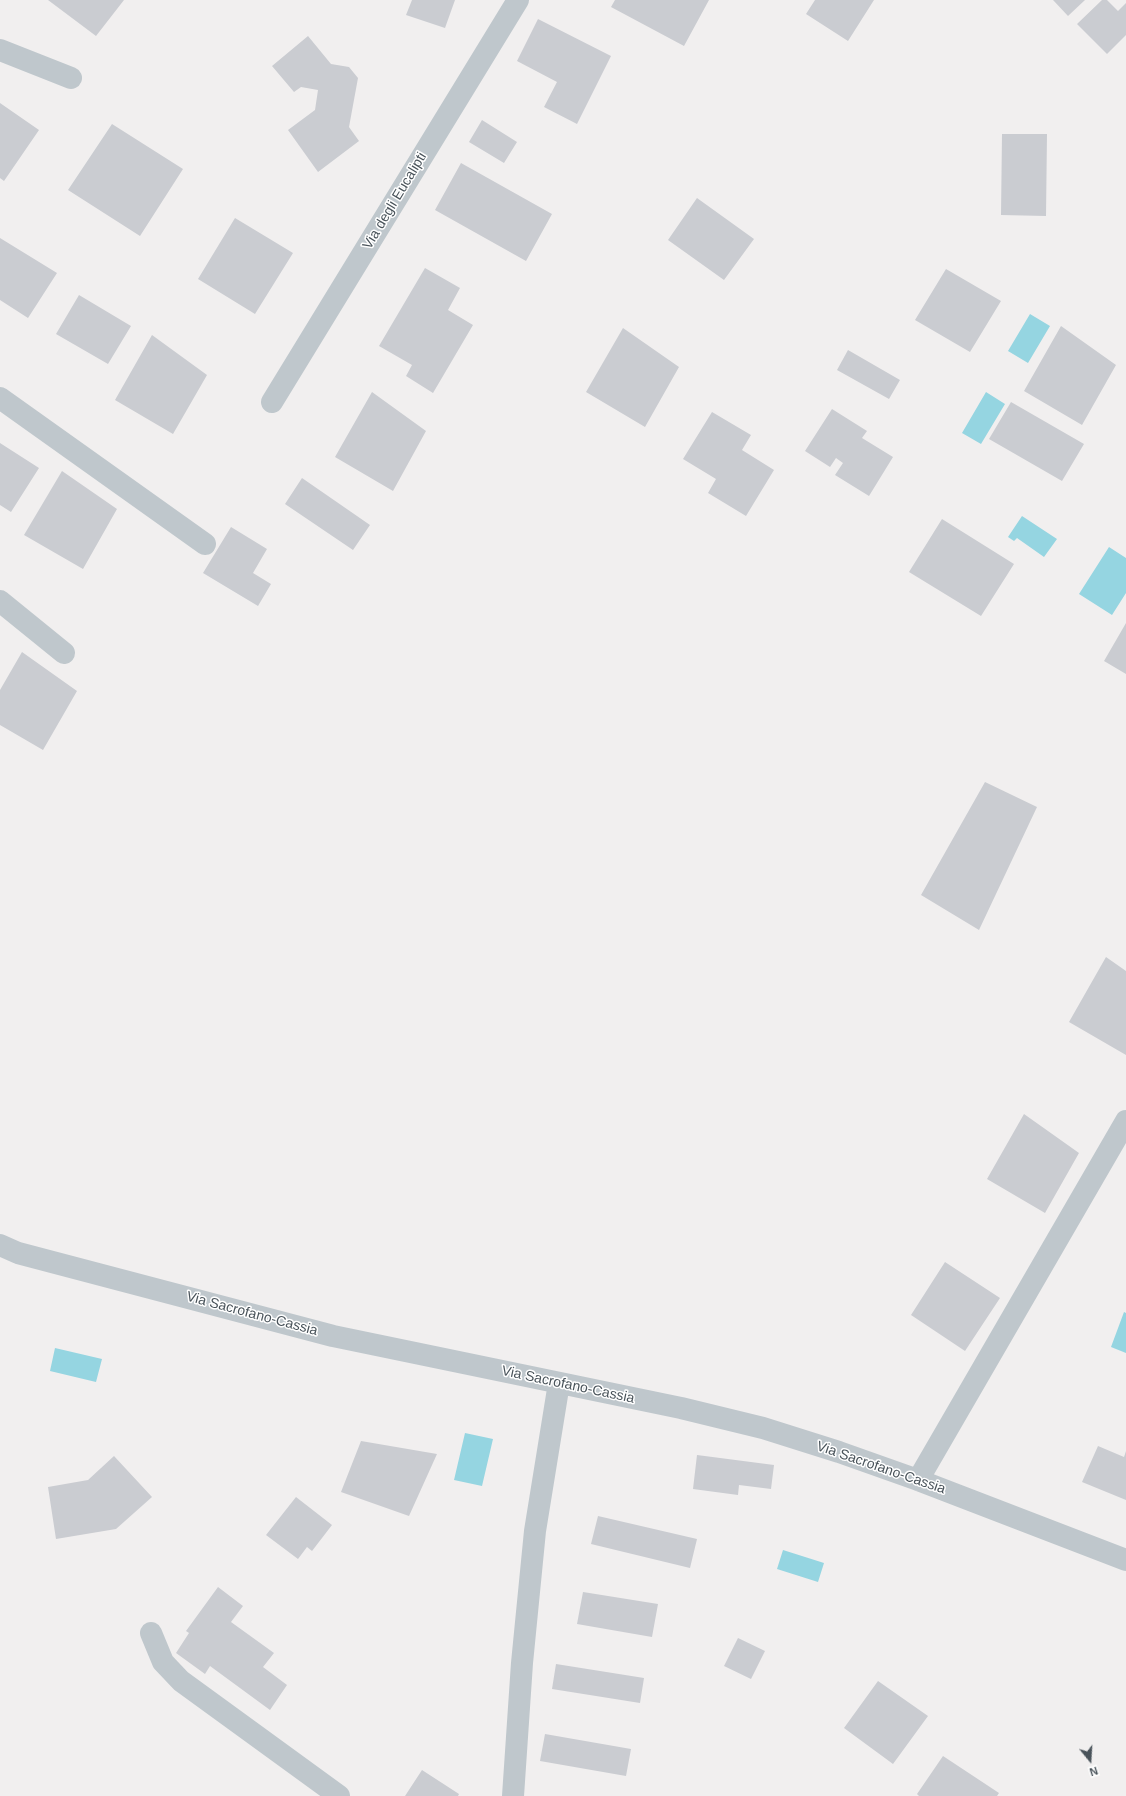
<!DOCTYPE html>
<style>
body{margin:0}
#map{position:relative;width:1126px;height:1796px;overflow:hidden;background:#f1efef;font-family:Arial,sans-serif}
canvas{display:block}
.north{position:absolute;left:1070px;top:1740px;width:40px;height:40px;-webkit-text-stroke:3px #fff;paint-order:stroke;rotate:162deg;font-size:11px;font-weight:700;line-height:16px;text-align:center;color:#49535a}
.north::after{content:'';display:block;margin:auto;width:14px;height:18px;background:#49535a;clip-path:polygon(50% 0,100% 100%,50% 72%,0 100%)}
</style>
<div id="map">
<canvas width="1126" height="1796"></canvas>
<div class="north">N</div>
</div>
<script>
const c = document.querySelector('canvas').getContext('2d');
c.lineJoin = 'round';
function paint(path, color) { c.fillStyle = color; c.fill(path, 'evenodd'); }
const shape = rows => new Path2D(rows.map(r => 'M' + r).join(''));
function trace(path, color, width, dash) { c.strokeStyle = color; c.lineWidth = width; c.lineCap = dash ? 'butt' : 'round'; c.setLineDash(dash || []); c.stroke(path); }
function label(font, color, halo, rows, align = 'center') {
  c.font = font + ' Arial,sans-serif'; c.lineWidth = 3; c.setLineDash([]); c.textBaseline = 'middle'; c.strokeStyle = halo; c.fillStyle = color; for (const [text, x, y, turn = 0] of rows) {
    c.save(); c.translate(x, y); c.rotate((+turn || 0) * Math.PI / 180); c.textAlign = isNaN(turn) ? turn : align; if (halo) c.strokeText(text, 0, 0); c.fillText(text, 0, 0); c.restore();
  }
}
paint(shape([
 [1030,314,1050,326,1028,363,1008,351],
 [986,392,1005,404,981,444,962,433],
 [1022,516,1057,539,1044,557,1017,538,1014,541,1008,537],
 [1109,547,1126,558,1126,593,1112,615,1079,594],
 [1124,1312,1126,1313,1126,1353,1111,1347],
 [55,1348,102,1359,96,1382,50,1371],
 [465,1433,493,1439,482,1486,454,1480],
 [783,1550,824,1563,818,1582,777,1569]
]), '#95d5e1');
paint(shape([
 [48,0,124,0,96,36],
 [412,0,455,0,445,28,406,15],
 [615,0,709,0,684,46,611,7],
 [815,0,874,0,848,41,806,14],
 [1053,0,1085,0,1068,16],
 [1102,0,1107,0,1118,11,1126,3,1126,35,1107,54,1077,24],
 [538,19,611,56,577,124,544,107,557,82,517,61],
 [308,36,331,64,349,67,358,78,349,127,359,141,318,172,288,130,315,110,318,90,301,87,294,92,272,66],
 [0,103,39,130,4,181,0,178],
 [482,120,517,142,504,163,469,142],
 [112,124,183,169,140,236,68,190],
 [1002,134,1047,134,1046,216,1001,215],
 [461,163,552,214,526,261,435,210],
 [697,198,754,239,724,280,668,240],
 [235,218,293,253,255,314,198,279],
 [0,238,57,273,28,318,0,300],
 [425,268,460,288,448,310,473,325,433,393,406,376,412,365,379,346],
 [946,269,1001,301,970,352,915,320],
 [79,295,131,326,108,364,56,334],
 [1061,326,1116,365,1082,425,1024,391],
 [623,328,679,367,645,427,586,392],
 [152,335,207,375,173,434,115,400],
 [848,350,900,380,889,399,837,370],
 [372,392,426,431,393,491,335,457],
 [1011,402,1084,444,1062,481,989,439],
 [832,409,867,431,862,438,893,457,869,496,835,475,843,463,836,458,830,467,805,451],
 [712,412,751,435,742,450,774,470,746,516,708,493,716,479,683,459],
 [0,443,39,468,11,512,0,505],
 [62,471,117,509,83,569,24,535],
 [302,478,370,525,353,550,285,504],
 [942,519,1014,564,981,616,909,572],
 [231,527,267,549,253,573,271,584,258,606,203,573],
 [1126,623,1126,674,1104,661],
 [22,652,77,691,43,750,0,725,0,690],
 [985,782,1037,807,979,930,921,895],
 [1106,957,1126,971,1126,1055,1069,1022],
 [1024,1114,1079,1153,1045,1213,987,1179],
 [945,1262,1000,1298,965,1351,911,1315],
 [361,1441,437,1454,409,1516,341,1492],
 [1098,1446,1124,1457,1126,1451,1126,1500,1082,1482],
 [697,1455,774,1465,771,1489,739,1485,738,1495,693,1489],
 [114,1456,152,1497,116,1529,56,1539,48,1487,88,1480],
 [296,1497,332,1525,312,1551,307,1547,298,1559,266,1535],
 [598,1516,697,1539,690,1568,591,1544],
 [218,1587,243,1606,231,1622,274,1653,263,1667,287,1685,270,1710,210,1666,205,1674,176,1653,189,1633,186,1631],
 [583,1592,658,1604,652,1637,577,1624],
 [738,1638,765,1651,751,1679,724,1666],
 [556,1664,644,1678,640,1703,552,1689],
 [878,1681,928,1716,893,1764,844,1728],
 [545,1734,631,1749,626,1776,540,1761],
 [943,1756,999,1793,997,1796,919,1796,917,1794],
 [422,1770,459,1794,458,1796,405,1796]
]), '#caccd1');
trace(shape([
 [0,50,71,78],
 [0,398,205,544],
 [272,402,518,0],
 [0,601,64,653],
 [0,1245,18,1253,333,1336,681,1408,763,1428,839,1452,918,1480,1126,1560],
 [918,1480,1126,1121],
 [151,1633,163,1662,181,1681,339,1796],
 [513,1796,522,1663,535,1531,559,1383]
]), '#bfc7cc', 22);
label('14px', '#49535a', '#fff', [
 ["Via degli Eucalipti",395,201,-59],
 ["Via Sacrofano-Cassia",252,1314,15],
 ["Via Sacrofano-Cassia",568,1385,12],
 ["Via Sacrofano-Cassia",881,1468,19]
]);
</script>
